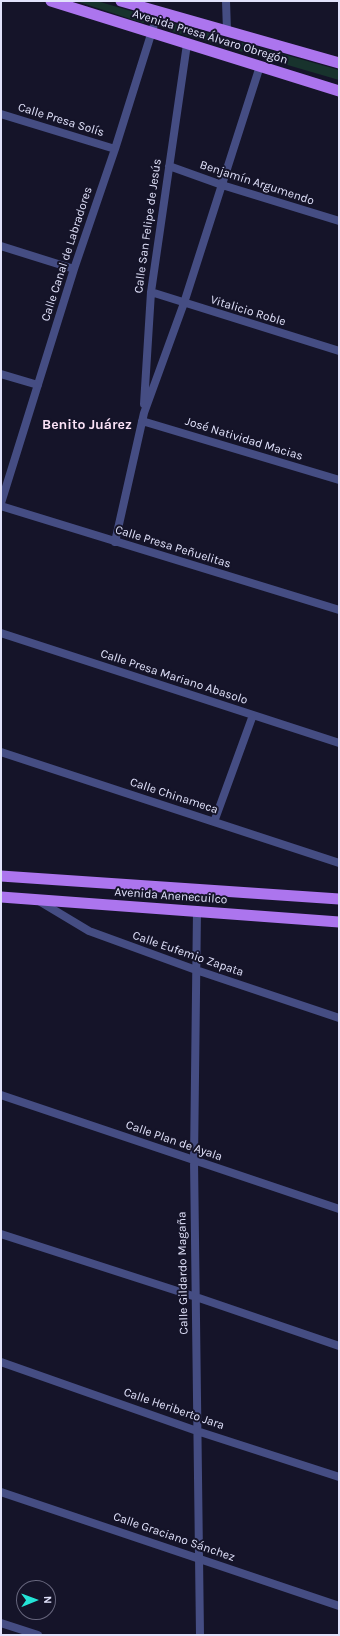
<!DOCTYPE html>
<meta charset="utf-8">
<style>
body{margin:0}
#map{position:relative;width:340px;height:1636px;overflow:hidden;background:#151429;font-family:Karla,sans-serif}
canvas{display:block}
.frame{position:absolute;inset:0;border:2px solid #e1e2fb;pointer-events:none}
.north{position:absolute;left:16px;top:1580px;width:40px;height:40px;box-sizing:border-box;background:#151429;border:1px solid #67667d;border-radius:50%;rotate:89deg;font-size:11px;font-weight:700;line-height:16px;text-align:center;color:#e1e2fb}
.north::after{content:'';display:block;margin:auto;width:14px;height:18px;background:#24e4d7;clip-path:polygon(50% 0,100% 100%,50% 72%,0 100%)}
</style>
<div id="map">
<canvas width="340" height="1636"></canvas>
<div class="frame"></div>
<div class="north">N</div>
</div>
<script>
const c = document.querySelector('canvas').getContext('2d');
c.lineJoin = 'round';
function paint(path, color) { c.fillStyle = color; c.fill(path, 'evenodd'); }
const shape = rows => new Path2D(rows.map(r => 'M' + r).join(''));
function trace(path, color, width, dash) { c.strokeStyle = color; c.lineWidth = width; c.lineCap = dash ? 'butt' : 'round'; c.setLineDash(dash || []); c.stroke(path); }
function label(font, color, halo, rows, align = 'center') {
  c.font = font + ' Karla,sans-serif'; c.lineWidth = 4; c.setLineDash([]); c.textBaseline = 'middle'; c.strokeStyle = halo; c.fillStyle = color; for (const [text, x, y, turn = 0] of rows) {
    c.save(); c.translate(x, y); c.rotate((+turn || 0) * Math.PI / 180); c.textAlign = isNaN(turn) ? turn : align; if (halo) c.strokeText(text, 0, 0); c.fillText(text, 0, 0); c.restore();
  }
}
paint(shape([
 [76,1,97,1,141,14,145,17,147,21,143,23],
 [168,24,176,24,339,70,339,80,171,31,166,27]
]), '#18332d');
trace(shape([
 [226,1,227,31],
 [1,114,115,149],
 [169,166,222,185,339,221],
 [1,246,74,269],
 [151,292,339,351],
 [1,374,38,385],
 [144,404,151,292,187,44],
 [142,421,339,480],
 [1,503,74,269,115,149,158,12],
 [1,506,339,610],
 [115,542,144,413,184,303,260,66],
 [1,633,339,743],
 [1,752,339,863],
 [214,822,253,715],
 [39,901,89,931,196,970,339,1018],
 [197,910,194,1160,200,1635],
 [1,1095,339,1209],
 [1,1234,196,1297,339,1346],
 [1,1362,197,1431,339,1477],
 [1,1492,339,1606],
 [1,1623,38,1635]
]), '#454d83', 8);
trace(shape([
 [51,1,339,91],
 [121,1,339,63],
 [1,876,339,899],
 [1,897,339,922]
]), '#ac75ee', 11);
label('12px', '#e1e2fb', '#151429', [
 ["Avenida Presa Álvaro Obregón",210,37,17],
 ["Calle Presa Solís",61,120,17],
 ["Benjamín Argumendo",257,183,18],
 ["Calle San Felipe de Jesús",148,226,-82],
 ["Calle Canal de Labradores",67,254,-72],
 ["Vitalicio Roble",248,311,17],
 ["José Natividad Macias",244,439,17],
 ["Calle Presa Peñuelitas",173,547,17],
 ["Calle Presa Mariano Abasolo",174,677,18],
 ["Calle Chinameca",174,796,18],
 ["Avenida Anenecuilco",171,896,4],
 ["Calle Eufemio Zapata",188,954,19],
 ["Calle Plan de Ayala",174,1141,19],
 ["Calle Gildardo Magaña",183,1273,-91],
 ["Calle Heriberto Jara",174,1409,19],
 ["Calle Graciano Sánchez",174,1537,19]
]);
label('bold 14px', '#fbe2f7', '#151429', [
 ["Benito Juárez",87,425]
]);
</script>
